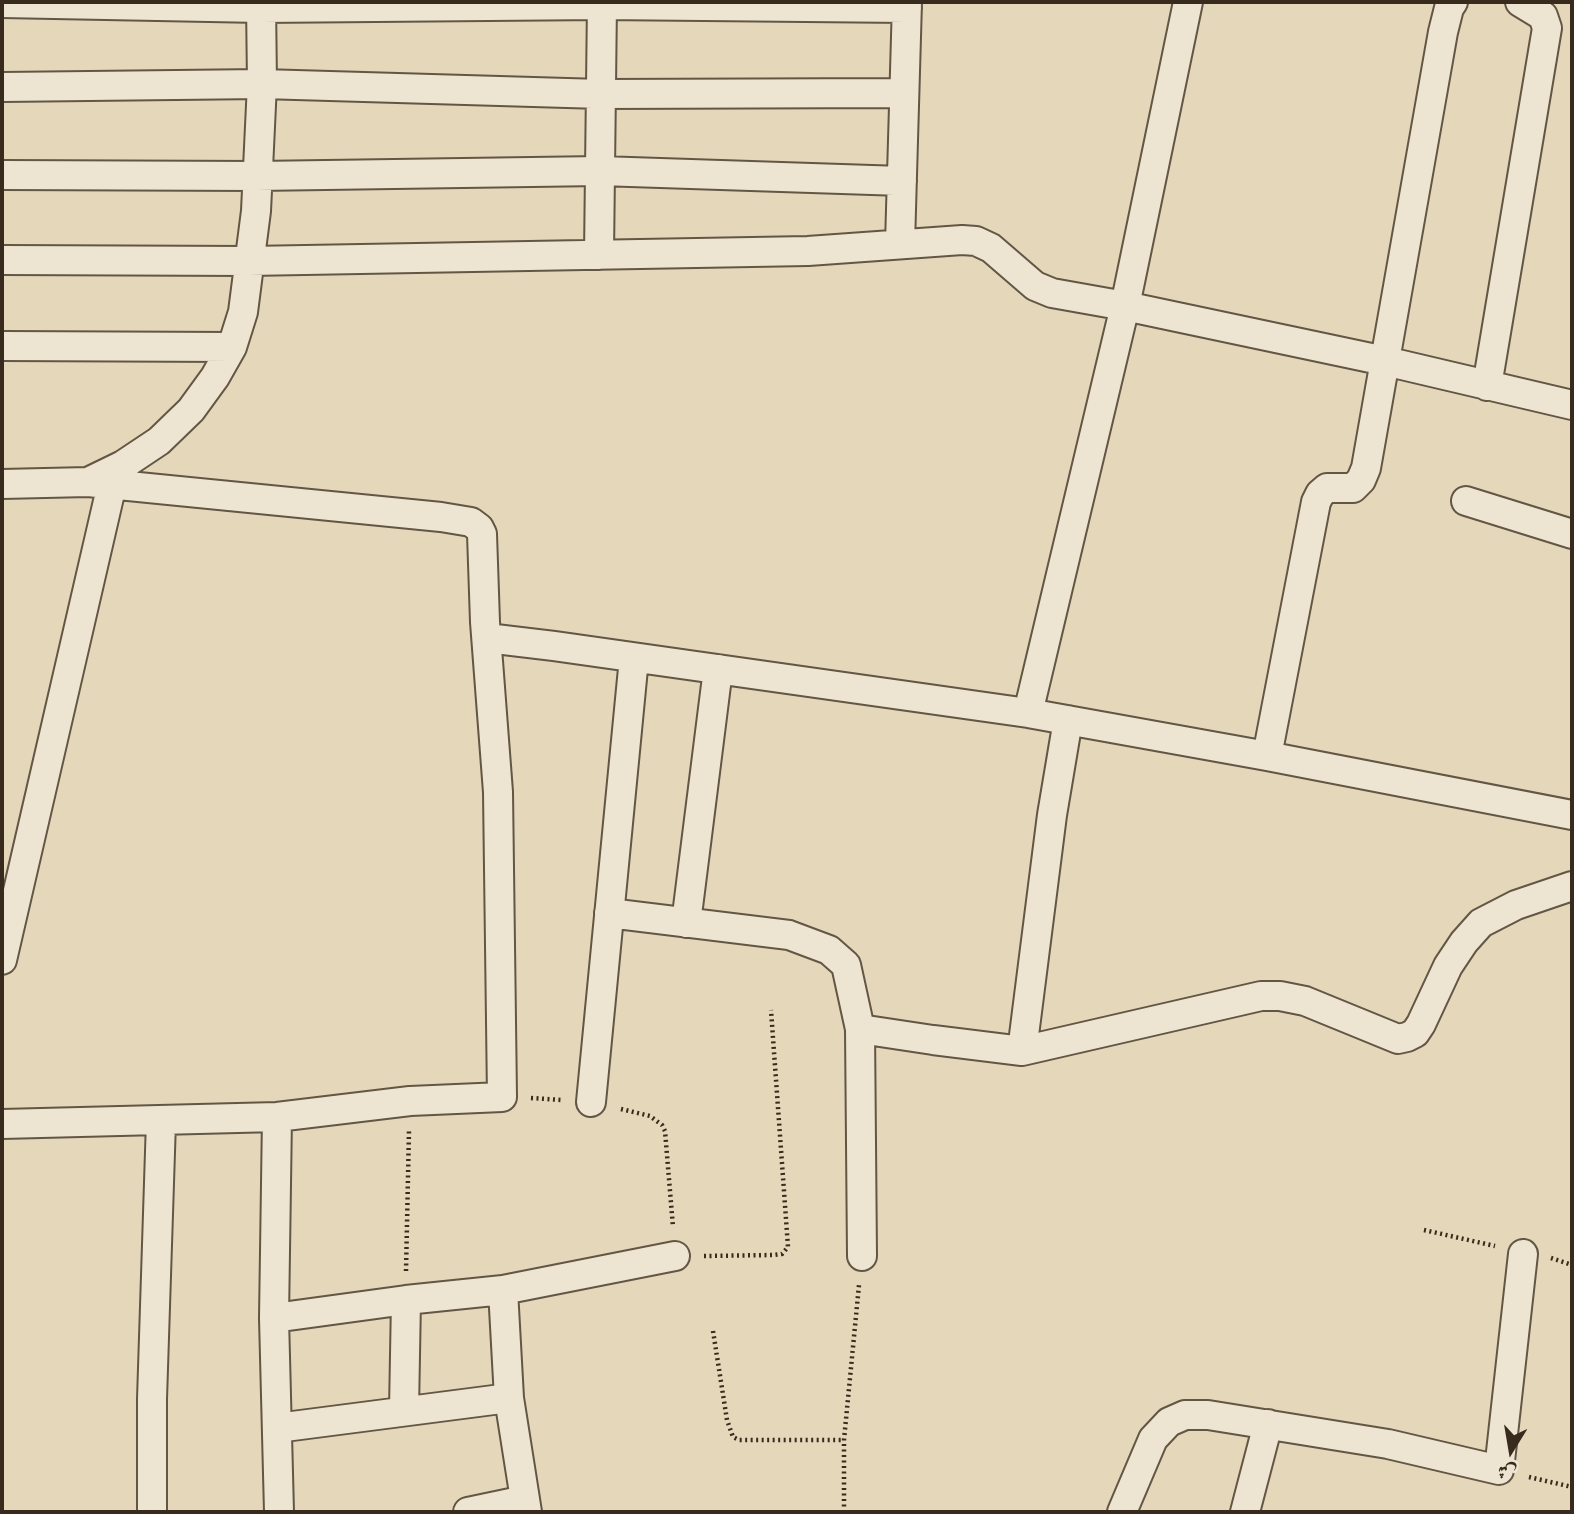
<!DOCTYPE html>
<meta charset="utf-8">
<style>
body{margin:0}
#map{position:relative;width:1574px;height:1514px;overflow:hidden;background:#e4d7ba;font-family:"Libre Bodoni",Amiri,serif}
canvas{display:block}
.frame{position:absolute;inset:0;border:4px solid #382b1d;pointer-events:none}
.north{position:absolute;left:1476px;top:1416px;width:70px;height:70px;-webkit-text-stroke:5px #ede5d2;paint-order:stroke;rotate:191deg;font-size:19px;font-weight:700;line-height:28px;text-align:center;color:#382b1d}
.north::after{content:'';display:block;margin:auto;width:24px;height:32px;background:#382b1d;clip-path:polygon(50% 0,100% 100%,50% 72%,0 100%)}
</style>
<div id="map">
<canvas width="1574" height="1514"></canvas>
<div class="frame"></div>
<div class="north">ش</div>
</div>
<script>
const c = document.querySelector('canvas').getContext('2d');
c.lineJoin = 'round';
const shape = rows => new Path2D(rows.map(r => 'M' + r).join(''));
function trace(path, color, width, dash) { c.strokeStyle = color; c.lineWidth = width; c.lineCap = dash ? 'butt' : 'round'; c.setLineDash(dash || []); c.stroke(path); }
const minor = shape([
 [2,3,261,8,602,5,907,8],
 [2,87,262,84,601,94,904,93],
 [2,175,257,176,600,171,902,181],
 [900,244,907,2],
 [599,255,602,2],
 [2,260,249,261,808,251,962,240,976,241,991,248,1035,286,1052,293,1125,306,1188,2],
 [2,346,232,347],
 [1487,386,1547,28,1543,16,1520,2],
 [2,484,88,482,123,465,159,441,191,410,215,377,232,347,243,312,256,211,262,84,261,2],
 [1466,501,1572,534],
 [487,638,554,646,1028,713,1267,756,1572,815],
 [1028,713,1125,306,1385,361,1572,405],
 [1068,720,1052,815,1022,1051,1261,996,1280,996,1305,1001,1398,1039,1407,1037,1415,1033,1421,1024,1448,966,1464,942,1481,923,1516,905,1572,886],
 [1267,756,1316,502,1320,494,1327,488,1353,488,1361,480,1366,468,1443,32,1449,8,1453,2],
 [609,913,789,935,829,950,846,965,860,1029,862,1256],
 [686,923,718,669],
 [2,960,112,484],
 [860,1029,933,1040,1022,1051],
 [591,1102,634,658],
 [277,1117,274,1318,279,1512],
 [2,1124,277,1117,410,1101,502,1097,498,792,485,622,482,534,479,528,471,522,441,517,88,482],
 [503,1290,509,1398,527,1512],
 [274,1318,406,1300,503,1290,675,1256],
 [404,1410,406,1300],
 [277,1428,509,1398],
 [152,1512,152,1399,161,1121],
 [468,1512,525,1500],
 [1122,1512,1153,1439,1169,1422,1185,1415,1208,1415,1388,1444,1499,1470,1523,1254],
 [1245,1512,1268,1424]
]);
trace(minor, '#635644', 32);
trace(shape([
 [531,1098,561,1100],
 [621,1109,650,1116,662,1125,665,1131,673,1227],
 [1424,1230,1495,1246],
 [704,1256,774,1255,782,1254,788,1247,771,1010],
 [1551,1258,1572,1265],
 [406,1271,409,1130],
 [713,1331,727,1420,733,1437,739,1440,844,1440],
 [1529,1477,1572,1487],
 [844,1512,844,1440,859,1285]
]), '#382b1d', 4.5, [2, 3.5]);
trace(minor, '#ede5d2', 28);
</script>
